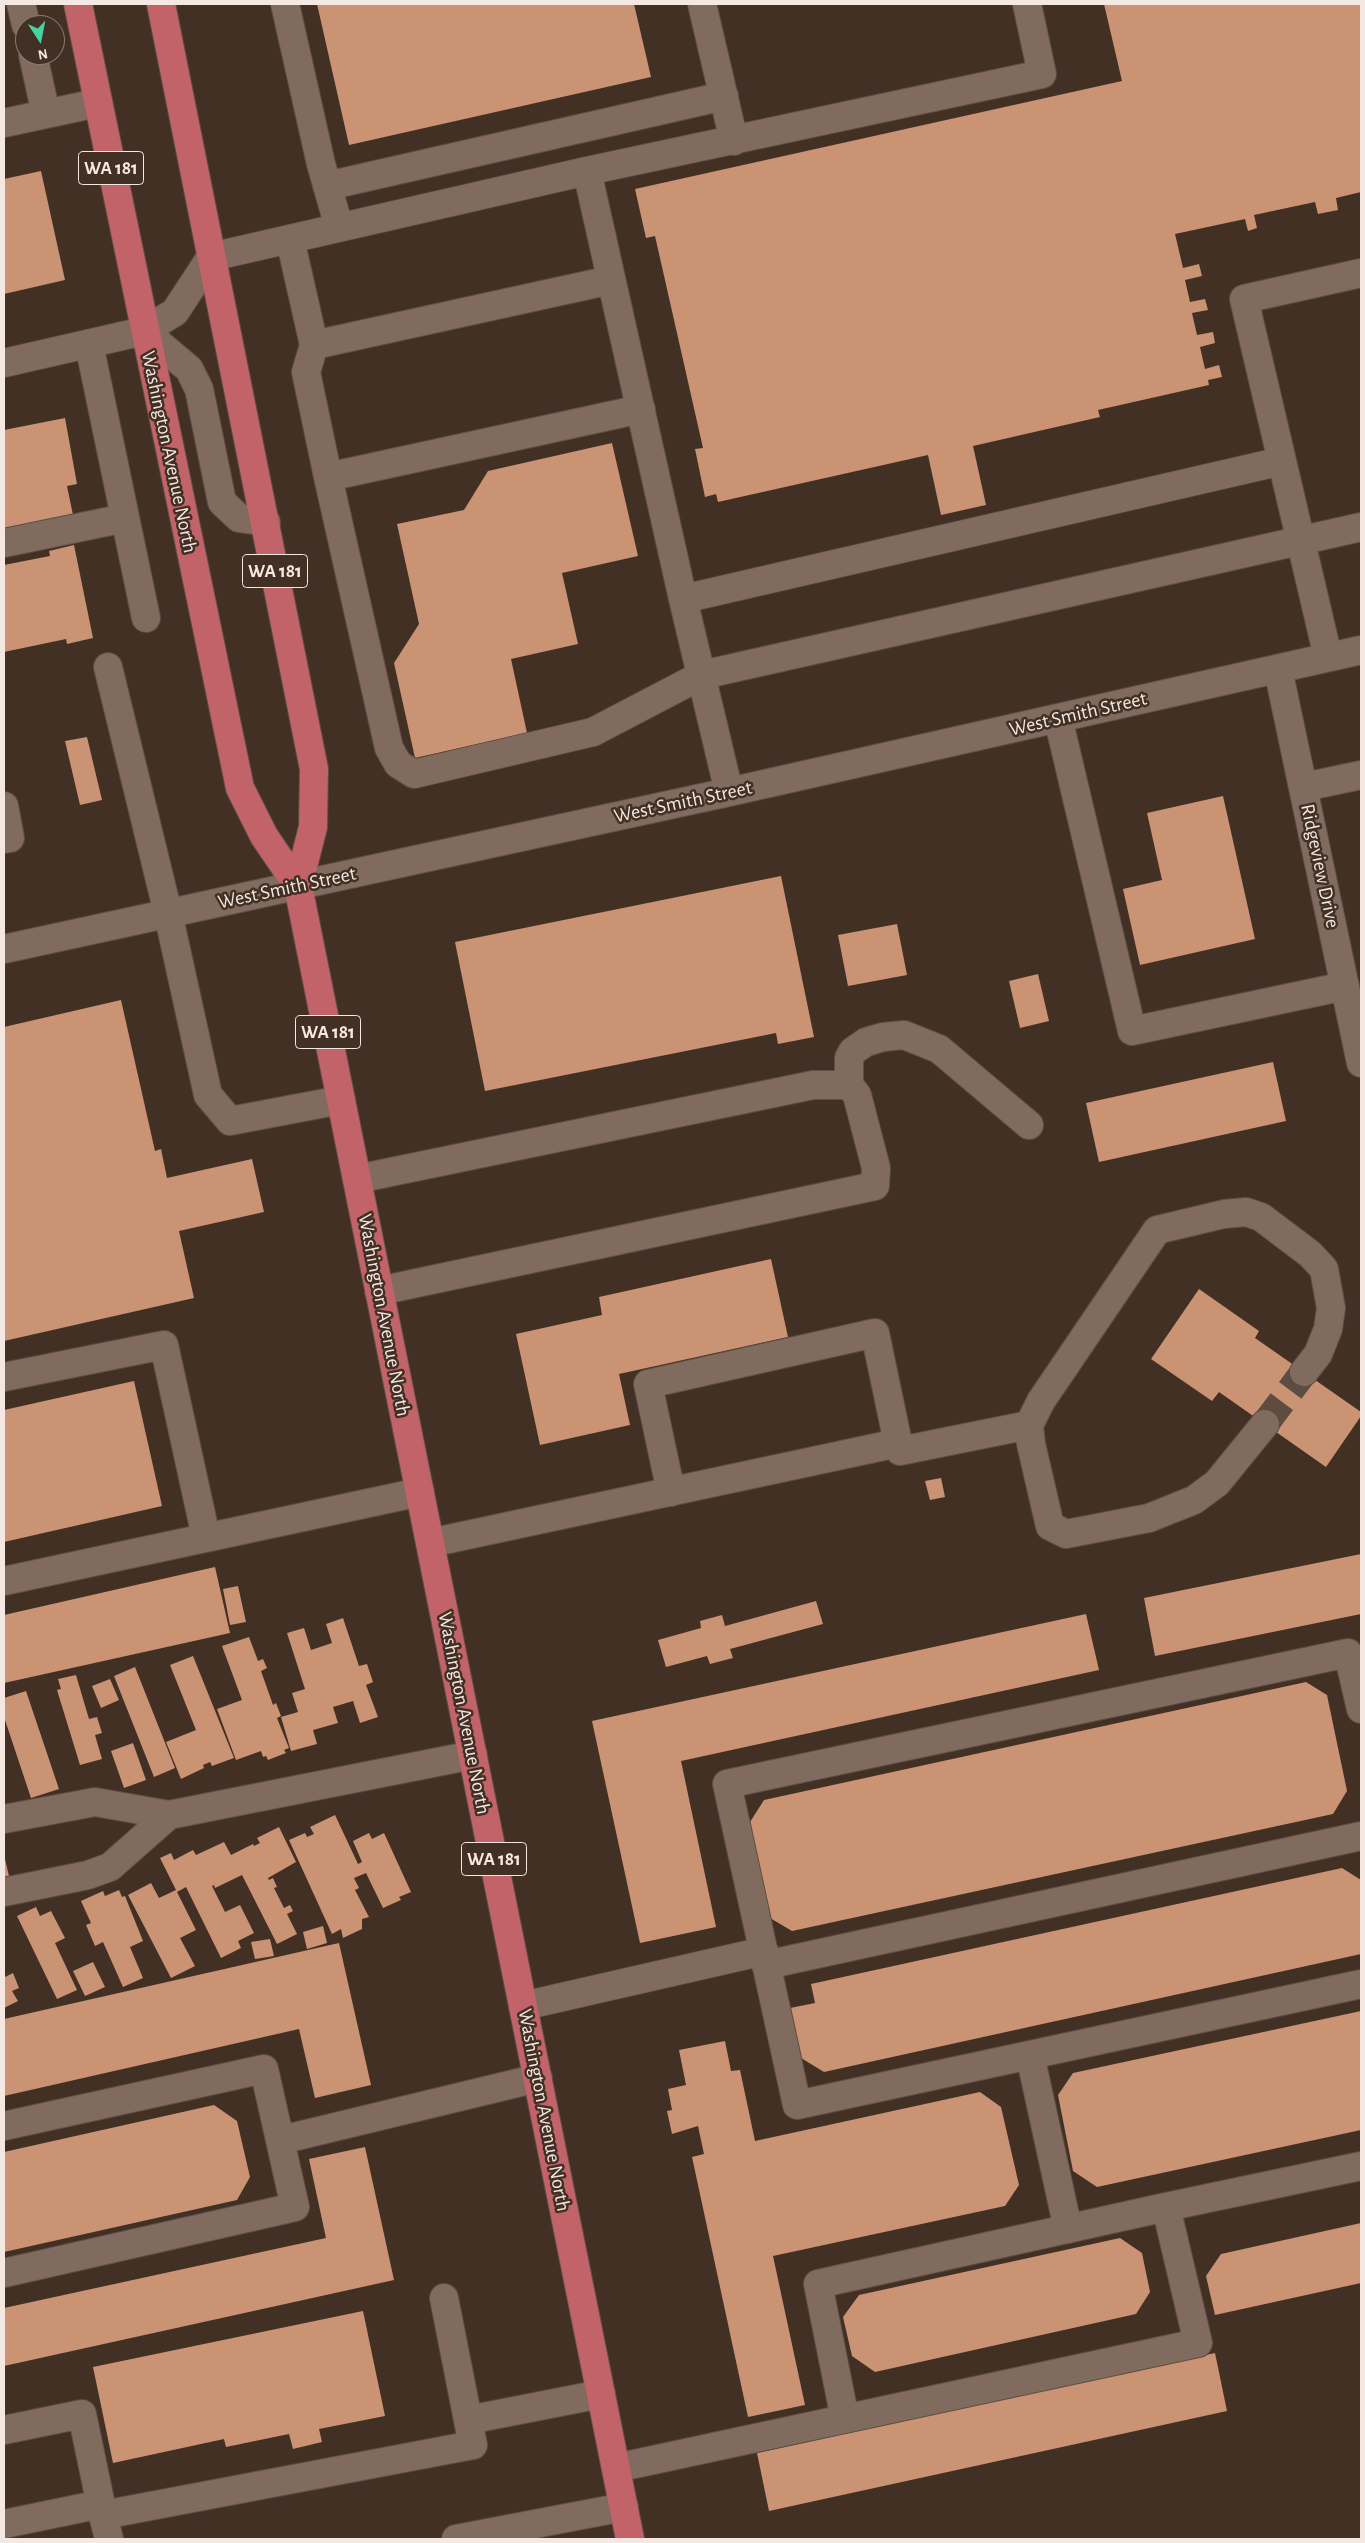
<!DOCTYPE html>
<style>
body{margin:0}
#map{position:relative;width:1365px;height:2543px;overflow:hidden;background:#433025;font-family:"Alegreya Sans",sans-serif}
canvas{display:block}
.frame{position:absolute;inset:0;border:5px solid #f5e8e2;pointer-events:none}
.north{position:absolute;left:15px;top:15px;width:50px;height:50px;box-sizing:border-box;background:#433025;border:1px solid #8a7a71;border-radius:50%;rotate:169deg;font-size:14px;font-weight:700;line-height:20px;text-align:center;color:#f5e8e2}
.north::after{content:'';display:block;margin:auto;width:18px;height:22px;background:#44d49f;clip-path:polygon(50% 0,100% 100%,50% 72%,0 100%)}
</style>
<div id="map">
<canvas width="1365" height="2543"></canvas>
<div class="frame"></div>
<div class="north">N</div>
</div>
<script>
const c = document.querySelector('canvas').getContext('2d');
c.lineJoin = 'round';
function paint(path, color) { c.fillStyle = color; c.fill(path, 'evenodd'); }
const shape = rows => new Path2D(rows.map(r => 'M' + r).join(''));
function trace(path, color, width, dash) { c.strokeStyle = color; c.lineWidth = width; c.lineCap = dash ? 'butt' : 'round'; c.setLineDash(dash || []); c.stroke(path); }
function label(font, color, halo, rows, align = 'center') {
  c.font = font + ' "Alegreya Sans",sans-serif'; c.lineWidth = 5; c.setLineDash([]); c.textBaseline = 'middle'; c.strokeStyle = halo; c.fillStyle = color; for (const [text, x, y, turn = 0] of rows) {
    c.save(); c.translate(x, y); c.rotate((+turn || 0) * Math.PI / 180); c.textAlign = isNaN(turn) ? turn : align; if (halo) c.strokeText(text, 0, 0); c.fillText(text, 0, 0); c.restore();
  }
}
paint(shape([
 [317,4,634,4,651,77,349,145],
 [1104,4,1361,4,1361,192,1336,198,1338,210,1318,214,1315,202,1254,215,1257,228,1248,231,1245,219,1175,234,1183,268,1199,264,1202,276,1185,280,1190,302,1205,299,1208,310,1192,313,1197,335,1213,332,1215,343,1200,347,1205,369,1219,365,1222,377,1208,380,1209,385,1098,410,1100,417,973,446,986,505,941,515,928,455,718,502,716,494,705,497,695,449,703,448,655,236,646,238,635,189,1122,81],
 [41,171,65,280,4,294,4,179],
 [65,418,77,484,67,486,73,515,4,529,4,430],
 [612,443,638,556,562,573,578,644,511,659,527,733,415,758,394,663,419,624,397,524,464,510,488,471],
 [74,545,93,638,67,644,66,639,4,652,4,565,50,556,49,551],
 [87,737,102,800,80,805,65,741],
 [1223,796,1255,939,1140,965,1123,889,1162,880,1147,813],
 [781,876,814,1037,778,1044,776,1033,485,1091,455,942],
 [897,924,907,975,848,986,838,935],
 [1038,974,1049,1021,1020,1028,1009,981],
 [121,1000,155,1151,161,1149,167,1178,252,1159,264,1212,179,1231,194,1298,4,1341,4,1027],
 [1273,1062,1286,1121,1099,1162,1086,1103],
 [771,1259,788,1337,619,1374,630,1425,540,1445,516,1334,602,1315,599,1297],
 [1199,1289,1259,1331,1255,1338,1361,1412,1361,1416,1326,1467,1219,1392,1212,1401,1151,1359],
 [134,1381,162,1506,4,1542,4,1410],
 [941,1478,945,1497,930,1500,925,1481],
 [1361,1554,1361,1614,1155,1656,1144,1598],
 [215,1567,230,1633,4,1683,4,1615],
 [238,1586,246,1622,230,1625,223,1589],
 [816,1601,823,1624,730,1649,733,1658,710,1664,707,1656,666,1667,658,1640,701,1628,700,1621,722,1615,725,1626],
 [1086,1614,1099,1670,681,1761,716,1927,640,1943,592,1721],
 [343,1618,359,1666,367,1664,373,1682,366,1685,378,1717,360,1723,353,1701,333,1707,338,1723,313,1730,317,1744,291,1751,281,1717,298,1712,292,1693,305,1689,287,1633,304,1628,311,1650,332,1643,326,1624],
 [249,1637,258,1661,263,1659,267,1668,261,1671,273,1705,276,1703,281,1716,277,1718,289,1748,284,1750,286,1753,268,1760,266,1756,263,1757,261,1751,236,1760,217,1709,242,1700,222,1646],
 [193,1656,234,1758,212,1766,210,1762,203,1765,204,1768,181,1779,166,1742,196,1730,170,1665],
 [135,1667,175,1768,154,1777,114,1676],
 [76,1675,89,1719,97,1717,102,1733,95,1735,102,1759,80,1765,57,1690,61,1689,58,1679],
 [110,1679,119,1700,101,1708,92,1686],
 [1306,1682,1327,1695,1347,1791,1333,1814,792,1931,770,1918,750,1822,764,1800],
 [26,1691,59,1789,31,1798,4,1717,4,1698],
 [133,1743,146,1780,124,1788,111,1751],
 [335,1815,358,1864,362,1862,353,1841,369,1833,372,1839,384,1833,411,1892,399,1897,401,1900,383,1908,366,1873,354,1878,359,1888,355,1890,369,1917,362,1919,362,1929,343,1938,341,1929,332,1934,289,1840,305,1833,307,1837,314,1834,310,1827],
 [279,1827,296,1862,268,1878,269,1880,273,1878,277,1887,274,1888,284,1908,290,1905,293,1911,287,1914,297,1934,277,1944,242,1875,215,1888,214,1885,212,1886,225,1912,240,1905,254,1933,238,1941,241,1948,221,1958,186,1887,177,1892,196,1930,180,1938,195,1966,171,1978,128,1895,151,1883,159,1898,176,1890,160,1858,171,1853,174,1860,193,1850,196,1855,224,1842,231,1855,253,1844,254,1846,260,1843,257,1838],
 [4,1855,9,1876,4,1877],
 [1342,1868,1361,1880,1361,1954,824,2072,801,2058,790,2008,815,2003,811,1984],
 [119,1890,122,1897,125,1896,143,1941,130,1947,143,1978,123,1987,103,1942,95,1946,86,1925,91,1923,81,1901,103,1891,105,1896],
 [36,1907,40,1916,51,1911,65,1938,55,1943,77,1990,57,1999,17,1916],
 [323,1926,327,1943,307,1949,303,1932],
 [270,1939,274,1956,255,1959,251,1942],
 [339,1943,371,2085,315,2098,299,2029,4,2096,4,2019],
 [93,1962,105,1987,85,1996,73,1971],
 [13,1973,19,1988,12,1991,18,2001,4,2008,4,1974,5,1977],
 [1361,2011,1361,2130,1097,2187,1073,2171,1058,2095,1073,2073],
 [725,2041,731,2071,740,2070,755,2141,980,2092,1001,2107,1019,2185,1005,2206,773,2256,805,2405,748,2417,692,2157,704,2154,698,2126,672,2134,667,2111,672,2110,668,2089,686,2085,679,2050],
 [214,2105,237,2121,250,2177,237,2200,4,2252,4,2152],
 [365,2147,394,2280,4,2366,4,2308,326,2238,309,2159],
 [1361,2223,1361,2283,1215,2315,1206,2276,1221,2254],
 [1120,2238,1142,2253,1150,2292,1136,2314,875,2372,852,2356,843,2317,859,2295],
 [363,2311,385,2416,319,2429,322,2442,293,2449,289,2434,226,2447,224,2439,113,2463,93,2367],
 [1215,2353,1227,2411,769,2511,757,2453]
]), '#ca9374');
trace(shape([
 [1265,1424,1304,1372]
]), '#5e4c41', 28, [28, 14]);
const minor = shape([
 [21,4,26,25],
 [285,4,321,164,339,227],
 [702,4,734,141],
 [33,55,46,114],
 [4,123,97,103],
 [587,171,683,599],
 [327,186,724,96],
 [290,239,314,345,611,280],
 [144,331,189,369,199,389,222,502,239,518,266,522],
 [89,344,146,618],
 [314,345,306,372,328,477],
 [4,363,144,331,175,312,211,257,587,171,1042,74,1027,4],
 [641,409,328,477,389,748,398,764,414,774,593,732,702,675,1361,527],
 [4,543,125,518],
 [1328,657,1244,299,1361,273],
 [108,667,168,913,208,1095,230,1121,341,1100],
 [1278,669,1361,1063],
 [1058,718,1132,1031,1345,986],
 [1304,787,1361,775],
 [729,792,683,599,1282,461],
 [4,806,10,838,4,839],
 [4,949,729,792,1361,650],
 [849,1085,849,1058,853,1051,866,1042,883,1037,904,1035,939,1049,1029,1125],
 [357,1179,813,1085,849,1085,857,1095,876,1168,875,1186,379,1291],
 [4,1377,164,1345,206,1537],
 [1265,1424,1217,1483,1194,1500,1149,1518,1066,1534,1050,1526,1031,1444,1029,1425,1041,1401,1157,1230,1224,1214,1246,1212,1261,1217,1310,1254,1324,1269,1331,1308,1328,1329,1318,1354,1304,1372],
 [671,1492,648,1384,875,1333,898,1443],
 [430,1543,898,1443,900,1451,1029,1425],
 [4,1581,420,1492],
 [1361,1709,1348,1653,727,1784,797,2105,1361,1984],
 [4,1819,95,1802,169,1815,473,1755],
 [4,1892,88,1875,110,1867,169,1815],
 [766,1965,1361,1836],
 [523,2006,764,1951],
 [1030,2055,1068,2229],
 [4,2126,264,2069,295,2207,4,2273],
 [281,2140,538,2078],
 [444,2298,468,2420,601,2394],
 [845,2419,818,2284,1166,2207],
 [4,2430,82,2414,103,2515,473,2445,468,2420],
 [616,2468,1198,2343,1166,2207,1361,2166],
 [103,2515,109,2539],
 [4,2524,101,2504],
 [456,2539,624,2507]
]);
const major = shape([
 [78,4,240,788,264,836,298,886,630,2539],
 [161,4,314,769,313,827,298,886]
]);
trace(minor, '#5e4e45', 30);
trace(major, '#5e4e45', 30);
trace(minor, '#816b5f', 28);
trace(major, '#c16369', 28);
for (const [x, y, w] of [
 [111,168,65],
 [275,571,65],
 [328,1032,65],
 [494,1859,65]
]) { const box = new Path2D(); box.roundRect(x - w / 2, y - 16.5, w, 33, 4); c.fillStyle = '#433025'; c.fill(box); trace(box, '#f5e8e2', 1); }
label('bold 19px', '#f5e8e2', null, [
 ["WA 181",111,168],
 ["WA 181",275,571],
 ["WA 181",328,1032],
 ["WA 181",494,1859]
]);
label('20px', '#f5e8e2', '#433025', [
 ["Washington Avenue North",169,452,78],
 ["West Smith Street",1078,714,-13],
 ["West Smith Street",683,802,-12],
 ["Ridgeview Drive",1320,866,78],
 ["West Smith Street",287,888,-12],
 ["Washington Avenue North",384,1315,79],
 ["Washington Avenue North",464,1713,79],
 ["Washington Avenue North",544,2110,79]
]);
</script>
